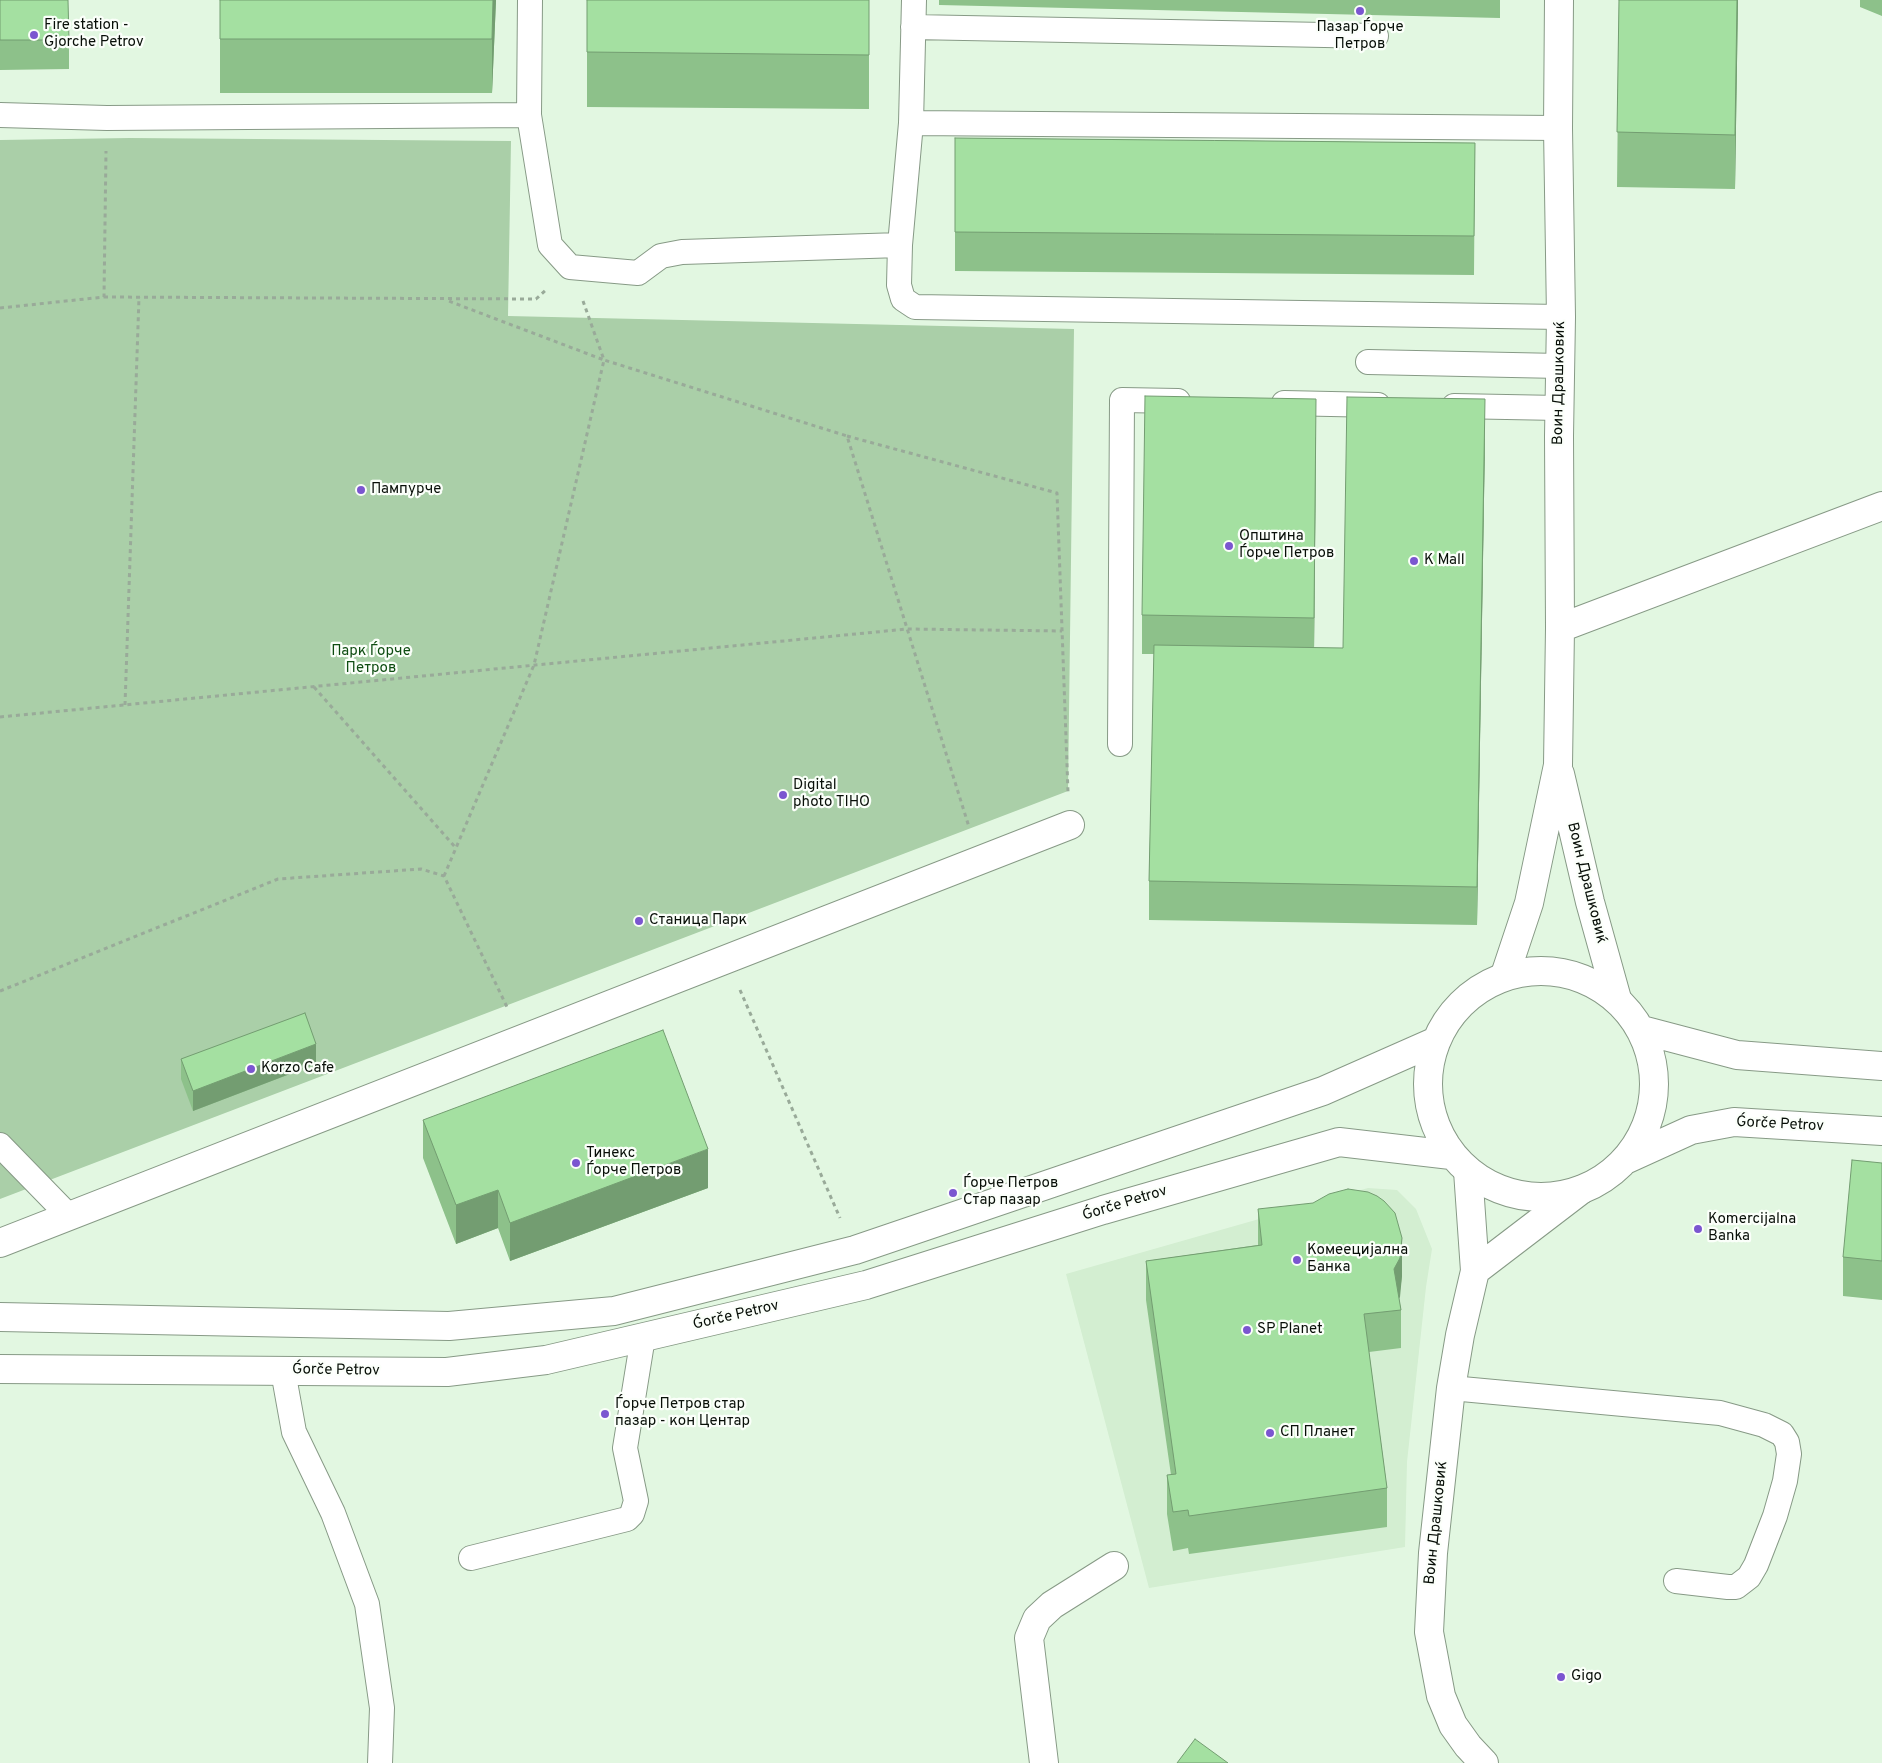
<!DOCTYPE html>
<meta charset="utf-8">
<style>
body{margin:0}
canvas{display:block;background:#e2f7e1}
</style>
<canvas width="1882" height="1763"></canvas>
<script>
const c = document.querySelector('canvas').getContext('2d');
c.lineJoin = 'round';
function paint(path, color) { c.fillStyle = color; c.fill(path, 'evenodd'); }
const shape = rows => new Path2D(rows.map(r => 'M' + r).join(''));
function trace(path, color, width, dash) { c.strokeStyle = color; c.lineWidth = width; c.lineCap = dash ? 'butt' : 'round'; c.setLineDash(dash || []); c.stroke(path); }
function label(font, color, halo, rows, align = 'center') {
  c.font = font + ' Overpass,sans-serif'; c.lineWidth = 4.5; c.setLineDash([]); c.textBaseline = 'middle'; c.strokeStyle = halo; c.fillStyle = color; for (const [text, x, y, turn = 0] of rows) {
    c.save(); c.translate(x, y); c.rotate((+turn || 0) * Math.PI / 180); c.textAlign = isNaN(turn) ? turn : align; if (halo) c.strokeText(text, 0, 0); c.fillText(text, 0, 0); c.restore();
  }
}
paint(shape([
 [1368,1188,1397,1190,1416,1209,1432,1249,1426,1287,1407,1462,1405,1547,1149,1588,1066,1274]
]), '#d3eed1');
paint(shape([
 [130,138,511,141,508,316,1074,329,1068,791,0,1199,0,140]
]), '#aacfa8');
const lane = shape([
 [530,0,529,115,550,245,570,267,638,273,661,256,682,252,900,245],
 [914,0,911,123,900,245,899,285,903,299,915,307,1561,317],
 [913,27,1376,36],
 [0,115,107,118,529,115],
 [911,123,1558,128],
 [1368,362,1560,366],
 [1284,403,1378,405],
 [1454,406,1559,408],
 [1120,744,1122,400,1178,401],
 [0,1145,69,1216],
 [283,1371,294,1432,333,1513,367,1604,382,1708,380,1763],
 [1451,1388,1720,1413,1764,1425,1782,1434,1787,1442,1789,1454,1785,1481,1775,1516,1756,1565,1749,1577,1736,1587,1728,1587,1676,1581],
 [471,1558,627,1519,632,1514,636,1501,625,1448,643,1337]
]);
const street = shape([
 [1560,628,1882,506],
 [1560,774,1590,902,1617,999],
 [1505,975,1529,903,1558,765,1560,628,1559,436,1561,317,1558,128,1559,0],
 [1468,1171,1475,1271,1460,1335,1451,1388,1433,1553,1429,1632,1441,1696,1453,1725,1468,1746,1484,1763],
 [0,1243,1070,825],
 [1475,1271,1581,1190],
 [1044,1763,1029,1638,1037,1619,1052,1605,1114,1566]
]);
const secondary = shape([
 '1428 1084a113 113 0 1 1 226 0a113 113 0 1 1-226 0Z',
 [1642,1030,1737,1055,1882,1066],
 [1625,1160,1691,1130,1734,1122,1882,1131],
 [0,1317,449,1326,614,1311,855,1250,1323,1091,1434,1042],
 [0,1369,447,1372,546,1360,866,1285,1103,1210,1339,1142,1451,1155]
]);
trace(lane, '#879a86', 26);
trace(street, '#879a86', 30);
trace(secondary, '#879a86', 30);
trace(shape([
 [104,297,536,299,547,289],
 [583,301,604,360,847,436,969,827],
 [0,308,104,297,106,151],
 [847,436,1057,493,1068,792],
 [314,687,455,847],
 [125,705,139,297],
 [0,717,907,629,1062,631],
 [444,876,534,665,604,360,446,300],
 [740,990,840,1218],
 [0,991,278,879,421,869,444,876,507,1007]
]), '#9a9', 3, [4, 4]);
trace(lane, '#fff', 24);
trace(street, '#fff', 28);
trace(secondary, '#fff', 28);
paint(shape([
 [0,0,69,40,69,69,0,70],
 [220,0,496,0,492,93,220,93],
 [587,0,869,0,869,109,587,107],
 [939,0,1500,0,1500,18,939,5],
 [1619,0,1738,0,1735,189,1617,187],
 [1860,0,1882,0,1882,16,1860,7],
 [955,138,1475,143,1474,275,955,271],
 [1316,437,1314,648,1343,648,1485,438,1477,925,1149,920,1149,881,1154,654,1142,654,1142,615],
 [181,1059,316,1064,193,1111,181,1079],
 [423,1120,708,1188,510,1261,498,1228,456,1244,423,1158],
 [1882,1163,1882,1300,1843,1296,1843,1257],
 [1258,1209,1402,1276,1399,1298,1401,1310,1401,1348,1369,1352,1387,1488,1387,1527,1189,1554,1188,1548,1173,1551,1167,1514,1167,1475,1171,1475,1146,1300,1146,1261,1258,1245]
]), '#8dc18a');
paint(shape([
 [493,0,496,0,492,93,492,39],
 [1737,0,1738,0,1735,189,1735,135],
 [1316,399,1316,437,1314,656,1314,618],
 [1485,399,1485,438,1477,925,1477,887],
 [316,1044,316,1064,193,1111,193,1091],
 [708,1149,708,1188,510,1261,510,1223],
 [498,1190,498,1228,456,1244,456,1205],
 [1402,1238,1402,1276,1400,1297,1394,1307,1394,1269]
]), '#739d71');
const building = shape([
 [0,0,68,0,69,40,0,40,0,0],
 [220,0,493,0,492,39,220,39,220,0],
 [587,0,869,0,869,55,587,52,587,0],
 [1619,0,1737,0,1735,135,1617,132,1619,0],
 [955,138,1475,143,1474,236,955,232,955,138],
 [1145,396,1316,399,1314,618,1142,615,1145,396],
 [1347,397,1485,399,1477,887,1149,881,1154,645,1343,648,1347,397],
 [305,1013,316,1044,193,1091,181,1059,305,1013],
 [663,1030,708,1149,510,1223,498,1190,456,1205,423,1120,663,1030],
 [1852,1160,1882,1163,1882,1261,1843,1257,1852,1160],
 [1348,1189,1368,1192,1377,1196,1384,1201,1395,1213,1402,1238,1400,1258,1394,1269,1401,1310,1364,1314,1387,1488,1189,1516,1188,1510,1173,1512,1167,1475,1176,1474,1146,1261,1262,1245,1258,1209,1313,1203,1329,1194,1348,1189],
 [1195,1739,1228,1763,1177,1763,1195,1739]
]);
paint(building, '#a4e0a1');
trace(building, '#739d71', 1);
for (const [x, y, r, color] of [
 [1360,11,5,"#7b56d0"],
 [34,35,5,"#7b56d0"],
 [361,490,5,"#7b56d0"],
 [1229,546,5,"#7b56d0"],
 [1414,561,5,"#7b56d0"],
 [783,795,5,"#7b56d0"],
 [639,921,5,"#7b56d0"],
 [251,1069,5,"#7b56d0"],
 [576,1163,5,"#7b56d0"],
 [953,1193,5,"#7b56d0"],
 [1698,1229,5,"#7b56d0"],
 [1297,1260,5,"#7b56d0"],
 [1247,1330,5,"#7b56d0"],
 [605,1414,5,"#7b56d0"],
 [1270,1433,5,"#7b56d0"],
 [1561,1677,5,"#7b56d0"]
]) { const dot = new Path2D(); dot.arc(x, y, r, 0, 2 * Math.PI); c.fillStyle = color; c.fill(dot); trace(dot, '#fbfffa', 2); }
label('15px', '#080f08', '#fbfffa', [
 ["Fire station -",44,26],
 ["Gjorche Petrov",44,43],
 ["Пазар Ѓорче",1360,28,"center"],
 ["Петров",1360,45,"center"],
 ["Пампурче",371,490],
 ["Општина",1239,537],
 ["Ѓорче Петров",1239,554],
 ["K Mall",1424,561],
 ["Digital",793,786],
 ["photo TIHO",793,803],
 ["Станица Парк",649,921],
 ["Korzo Cafe",261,1069],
 ["Тинекс",586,1154],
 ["Ѓорче Петров",586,1171],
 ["Ѓорче Петров",963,1184],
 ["Стар пазар",963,1201],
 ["Komercijalna",1708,1220],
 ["Banka",1708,1237],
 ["Комеецијална",1307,1251],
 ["Банка",1307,1268],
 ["SP Planet",1257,1330],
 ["Ѓорче Петров стар",615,1405],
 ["пазар - кон Центар",615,1422],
 ["СП Планет",1280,1433],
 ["Gigo",1571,1677]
], 'left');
label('15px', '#080f08', '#fbfffa', [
 ["Воин Драшковиќ",1560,383,-89],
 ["Воин Драшковиќ",1586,883,76],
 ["Ǵorče Petrov",1780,1125,3],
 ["Ǵorče Petrov",1125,1204,-17],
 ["Ǵorče Petrov",736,1316,-13],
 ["Ǵorče Petrov",336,1371,1],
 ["Воин Драшковиќ",1437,1523,-84]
]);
label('15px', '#0f4d12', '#fbfffa', [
 ["Парк Ѓорче",371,652],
 ["Петров",371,669]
]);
</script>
